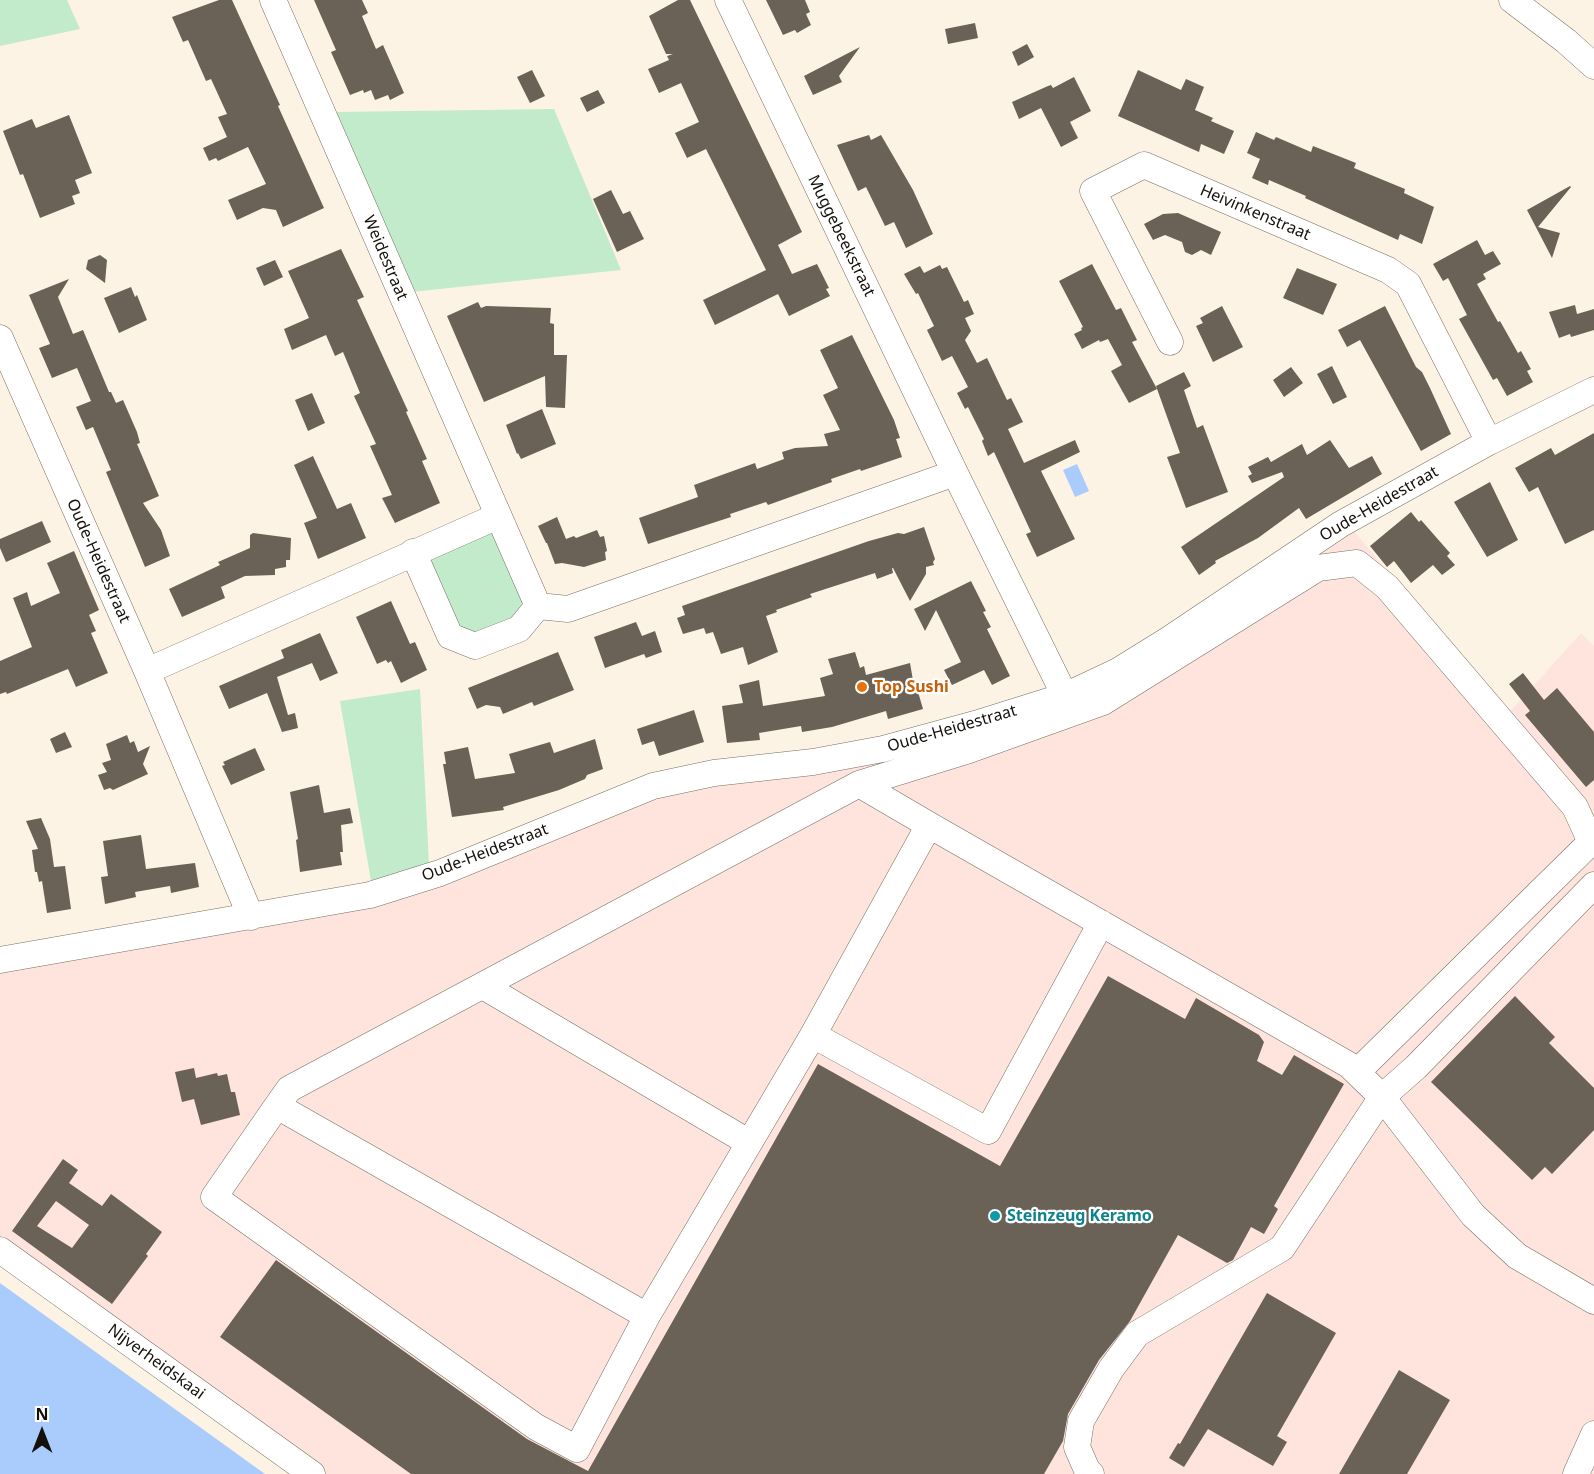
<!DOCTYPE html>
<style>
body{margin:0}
#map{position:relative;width:1594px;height:1474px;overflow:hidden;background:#fcf3e5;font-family:"Noto Sans",sans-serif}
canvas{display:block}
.north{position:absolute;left:12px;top:1402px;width:60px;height:60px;-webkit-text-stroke:4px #fff;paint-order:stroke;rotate:0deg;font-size:16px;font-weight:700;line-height:24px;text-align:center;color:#14110c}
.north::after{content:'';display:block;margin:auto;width:21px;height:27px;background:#14110c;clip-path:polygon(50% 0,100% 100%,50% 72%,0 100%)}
</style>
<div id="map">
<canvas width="1594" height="1474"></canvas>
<div class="north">N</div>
</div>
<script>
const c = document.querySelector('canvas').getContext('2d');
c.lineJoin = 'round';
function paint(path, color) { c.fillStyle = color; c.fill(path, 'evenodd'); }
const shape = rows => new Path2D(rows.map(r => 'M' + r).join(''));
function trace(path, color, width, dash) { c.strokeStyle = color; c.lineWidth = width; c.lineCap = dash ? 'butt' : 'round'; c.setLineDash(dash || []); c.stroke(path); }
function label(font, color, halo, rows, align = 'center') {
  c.font = font + ' "Noto Sans",sans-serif'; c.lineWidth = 4.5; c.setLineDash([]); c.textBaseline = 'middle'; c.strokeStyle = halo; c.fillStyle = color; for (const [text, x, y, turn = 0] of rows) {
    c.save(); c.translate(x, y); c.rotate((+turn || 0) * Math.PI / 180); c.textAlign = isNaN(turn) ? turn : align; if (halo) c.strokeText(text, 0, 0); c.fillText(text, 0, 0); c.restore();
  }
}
paint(shape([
 [1354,531,1507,715,1581,633,1594,646,1594,1474,308,1474,0,1257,0,972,372,905,614,812,684,789,894,756,1212,635]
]), '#fee4dc');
paint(shape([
 [0,0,67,0,80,29,0,46],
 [554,109,621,270,411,292,335,112],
 [498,516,538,606,519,629,450,636,413,552],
 [420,689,429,864,371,881,340,701]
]), '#c1ebca');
paint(shape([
 [1077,464,1089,491,1075,497,1063,470],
 [0,1283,265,1474,0,1474]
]), '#aaccfc');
paint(shape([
 [219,0,232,0,280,105,278,106,324,208,283,227,276,210,263,208,237,220,228,200,266,184,248,147,218,161,216,158,209,161,203,148,227,137,218,117,227,114,211,79,206,81,188,40,183,42,172,17],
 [314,0,362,0,368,13,362,16,376,49,383,45,404,93,390,100,388,95,375,100,371,90,364,93,363,90,350,95,331,52,336,50],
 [678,0,690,0,802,232,778,245,792,274,817,264,829,288,826,289,830,296,789,316,778,294,715,325,703,300,766,270,706,149,687,158,675,133,699,122,681,83,659,93,648,69,669,60,667,56,673,54,666,54,649,16],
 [766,0,805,0,810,12,806,14,811,25,797,33,795,30,783,35],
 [975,23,978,38,948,44,945,29],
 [1027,44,1034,57,1018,66,1012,52],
 [860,47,839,76,842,82,813,95,804,76],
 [532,70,545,96,530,103,517,77],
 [1138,70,1181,90,1186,79,1204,87,1195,110,1213,118,1211,121,1234,131,1224,154,1201,144,1199,152,1118,116],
 [1074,77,1091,111,1070,122,1078,138,1061,147,1041,108,1019,119,1012,102,1048,86,1051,85,1053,88],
 [598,90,605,103,587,112,580,98],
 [69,115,92,173,75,180,80,193,72,196,75,204,40,218,23,174,20,175,3,131,32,119,36,128],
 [1256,132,1274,140,1276,137,1311,152,1313,146,1356,163,1354,168,1405,189,1404,193,1434,207,1422,244,1400,234,1398,240,1305,198,1306,196,1269,180,1268,185,1252,178,1260,159,1247,153],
 [869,135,871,140,881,135,913,190,933,234,906,248,894,222,885,226,866,187,858,191,837,145],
 [1570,186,1571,187,1538,227,1560,233,1552,258,1527,210],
 [611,190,623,214,630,211,644,239,617,252,593,199],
 [1178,213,1221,232,1211,255,1201,250,1192,255,1185,252,1182,242,1165,235,1153,240,1144,224,1163,214],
 [1477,240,1485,255,1493,251,1501,264,1483,274,1486,279,1477,284,1498,322,1500,321,1518,353,1521,351,1531,369,1527,371,1533,382,1507,396,1497,378,1493,380,1459,319,1467,315,1448,278,1443,281,1433,264],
 [341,249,364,297,357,300,408,411,406,412,427,459,422,461,440,503,395,523,382,498,392,495,370,446,376,444,354,396,360,393,343,352,335,356,326,335,292,350,284,329,309,318,288,271],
 [100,255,107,260,105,283,86,269,88,260],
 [275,260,283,277,264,286,256,268],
 [1092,264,1116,310,1121,308,1137,340,1132,342,1157,389,1129,403,1111,371,1122,365,1108,339,1100,342,1099,340,1082,349,1074,334,1082,330,1081,328,1083,327,1059,281],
 [940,265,942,269,947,267,964,302,968,300,974,314,965,318,971,331,965,340,977,363,987,358,1007,400,1011,398,1023,422,1008,429,1024,463,1075,440,1080,452,1041,471,1075,539,1037,557,1026,534,1031,532,994,452,988,456,982,441,984,439,968,407,965,409,957,393,968,387,952,356,942,361,927,330,934,326,918,293,916,294,904,274,920,266,924,273],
 [1297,268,1337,284,1323,315,1283,298],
 [69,279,58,297,73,334,83,330,109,392,111,392,116,403,123,400,137,432,140,443,137,444,159,496,143,503,161,530,170,556,145,567,106,472,111,470,93,427,86,430,76,407,91,401,77,368,52,378,39,348,50,344,29,295],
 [131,287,135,297,137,295,147,320,119,333,104,298],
 [478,302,481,308,486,306,551,308,550,323,554,324,554,355,567,355,565,408,546,407,545,376,484,402,447,316],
 [1575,305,1577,314,1594,309,1594,330,1571,337,1570,334,1559,338,1549,312],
 [1222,306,1243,347,1213,362,1196,326,1203,323,1200,318],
 [1385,306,1416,367,1422,372,1430,388,1451,434,1421,451,1360,340,1347,347,1338,330],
 [852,335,894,420,900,438,896,439,902,457,861,471,860,469,831,479,832,482,782,500,768,505,766,502,730,514,731,517,648,544,639,518,698,497,694,485,755,463,757,469,784,459,782,452,795,448,828,446,824,434,840,430,823,395,838,388,820,350],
 [1332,366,1347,397,1333,404,1317,374],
 [1291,367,1303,383,1284,397,1273,380],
 [1184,372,1191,386,1184,390,1197,428,1203,425,1228,492,1186,508,1167,457,1180,453,1156,386],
 [312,393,325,423,308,431,295,400],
 [542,409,556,444,521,459,518,453,517,454,506,425],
 [1594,433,1594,530,1565,544,1538,487,1529,492,1515,468,1551,448,1555,455],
 [1330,440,1349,468,1372,456,1382,474,1306,519,1299,508,1258,538,1215,561,1216,563,1199,575,1181,547,1284,477,1282,472,1252,483,1248,476,1252,474,1248,467,1268,457,1271,462,1302,444,1307,455],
 [313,456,337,509,351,503,366,538,318,559,304,523,317,518,294,465],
 [1490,482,1518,540,1487,557,1454,502],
 [1411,512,1419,522,1421,520,1450,553,1447,556,1455,565,1442,575,1433,565,1411,583,1394,561,1387,567,1370,546],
 [557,517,566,539,574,536,576,538,597,530,600,537,604,536,607,551,605,552,606,560,584,567,562,563,555,564,547,543,546,543,538,526],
 [42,521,51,542,6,562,0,548,0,539],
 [924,527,935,559,933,562,934,565,926,567,926,574,910,601,893,568,892,568,893,573,877,579,875,573,810,594,812,597,776,610,777,612,766,616,778,652,748,665,743,647,721,654,713,632,706,634,704,628,683,634,677,618,685,615,682,606,869,541,898,533,904,534],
 [253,533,291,538,290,560,286,560,286,567,275,569,275,575,245,576,221,587,225,598,182,617,169,589,220,565,218,562,250,548,250,535],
 [74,551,99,610,89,615,96,631,91,633,108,673,76,687,68,669,7,694,6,692,0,694,0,661,32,647,13,598,27,592,31,606,60,593,47,563],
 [971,581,986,611,983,612,991,627,987,629,1010,676,992,685,984,670,952,685,944,670,961,662,936,610,925,631,914,609],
 [391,601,410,644,415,642,427,670,401,683,391,661,388,663,386,660,377,664,356,617],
 [636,622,642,636,655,631,662,652,646,658,644,654,605,668,594,637],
 [320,633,338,673,320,681,312,663,277,677,288,715,295,713,298,728,282,732,267,693,229,709,219,686,284,658,281,650],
 [558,652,574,690,534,706,532,702,503,714,500,707,486,705,477,709,468,688],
 [855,652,860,668,864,666,866,675,910,663,914,686,916,685,923,709,888,719,886,711,832,727,802,732,801,726,759,733,760,740,727,743,722,706,743,703,739,685,759,680,763,706,825,696,820,678,833,674,828,659],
 [1523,673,1544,700,1557,688,1594,732,1594,780,1586,787,1525,715,1530,711,1509,684],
 [694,710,704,742,659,756,654,741,642,745,637,729],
 [65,732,72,747,56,753,50,739],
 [127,735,130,743,134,741,138,752,150,746,143,764,148,774,113,790,110,788,104,790,98,775,107,772,102,763,111,760,106,744],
 [595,739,603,769,587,775,585,779,559,790,503,807,504,810,452,817,443,764,446,764,444,752,468,747,475,779,515,773,509,754,550,742,554,753],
 [255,748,265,770,231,785,222,766,225,765,223,762],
 [319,785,324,813,350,808,353,823,341,825,343,852,340,852,342,865,300,872,296,840,298,839,290,792],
 [41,818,50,839,54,867,65,866,71,909,47,913,42,881,39,882,37,872,35,872,32,850,38,849,26,821],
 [141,835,146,869,195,863,199,887,171,893,170,886,135,892,136,897,105,904,101,877,108,876,103,841],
 [1108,976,1185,1019,1196,998,1220,1012,1259,1035,1264,1042,1257,1061,1282,1075,1294,1055,1344,1084,1274,1206,1278,1209,1264,1234,1251,1227,1233,1260,1227,1263,1178,1235,1130,1321,1099,1360,1068,1414,1063,1441,1044,1474,411,1474,220,1337,276,1260,527,1439,588,1471,818,1064,1000,1166],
 [1515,996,1555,1037,1549,1043,1594,1088,1594,1130,1552,1174,1545,1167,1532,1180,1431,1082],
 [194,1068,196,1078,217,1073,218,1076,227,1074,231,1092,235,1092,240,1115,201,1125,194,1099,182,1102,175,1072],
 [63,1159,78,1170,69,1183,102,1206,111,1194,162,1232,146,1254,148,1256,112,1304,12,1231],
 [56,1201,89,1225,72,1248,37,1226],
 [1267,1293,1336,1333,1277,1436,1287,1442,1273,1466,1208,1429,1184,1467,1169,1458,1178,1443,1180,1444],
 [1399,1370,1450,1400,1407,1474,1339,1474]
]), '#6a6256');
const minor = shape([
 [273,0,538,606,519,629,475,646,450,636,413,552],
 [728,0,955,473,1065,696],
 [1512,0,1566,41,1594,66],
 [0,338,147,671,251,917],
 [1170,342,1093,191,1144,165,1388,270,1408,284,1489,442],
 [538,606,568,609,955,473],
 [147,671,498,516],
 [859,784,969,750,1103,702,1318,568,1357,563,1387,587,1575,807,1591,842,1357,1072],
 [0,960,370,895,440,873,653,786,714,773,813,762,883,749,982,722,1065,696,1118,671,1168,640,1341,524,1489,442,1594,390],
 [483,986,748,1142],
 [813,1035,988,1131,1101,923],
 [277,1106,289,1089,859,784,929,825],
 [0,1250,312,1474],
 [647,1316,277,1106,214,1197,536,1427,577,1449,647,1316,813,1035,929,825,1349,1065,1382,1097,1473,1215,1517,1256,1594,1301],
 [1091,1474,1087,1470,1077,1447,1081,1421,1111,1369,1137,1334,1282,1248,1382,1097,1416,1067,1594,885],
 [1576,1474,1594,1434]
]);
trace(minor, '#787063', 27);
trace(minor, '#fff', 26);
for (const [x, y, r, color] of [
 [862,687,6,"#e8710a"],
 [995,1216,6,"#0f9aa8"]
]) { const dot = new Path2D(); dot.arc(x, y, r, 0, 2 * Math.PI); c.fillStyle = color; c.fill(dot); trace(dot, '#fff', 2); }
label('16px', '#14110c', '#fff', [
 ["Heivinkenstraat",1255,213,23],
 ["Muggebeekstraat",841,236,64],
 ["Weidestraat",385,258,67],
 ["Oude-Heidestraat",1379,504,-30],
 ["Oude-Heidestraat",98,561,66],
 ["Oude-Heidestraat",952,729,-16],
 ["Oude-Heidestraat",485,853,-21],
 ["Nijverheidskaai",156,1362,36]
]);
label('bold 16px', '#c56008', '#fff', [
 ["Top Sushi",874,687]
], 'left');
label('bold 16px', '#0d838f', '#fff', [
 ["Steinzeug Keramo",1007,1216]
], 'left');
</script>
